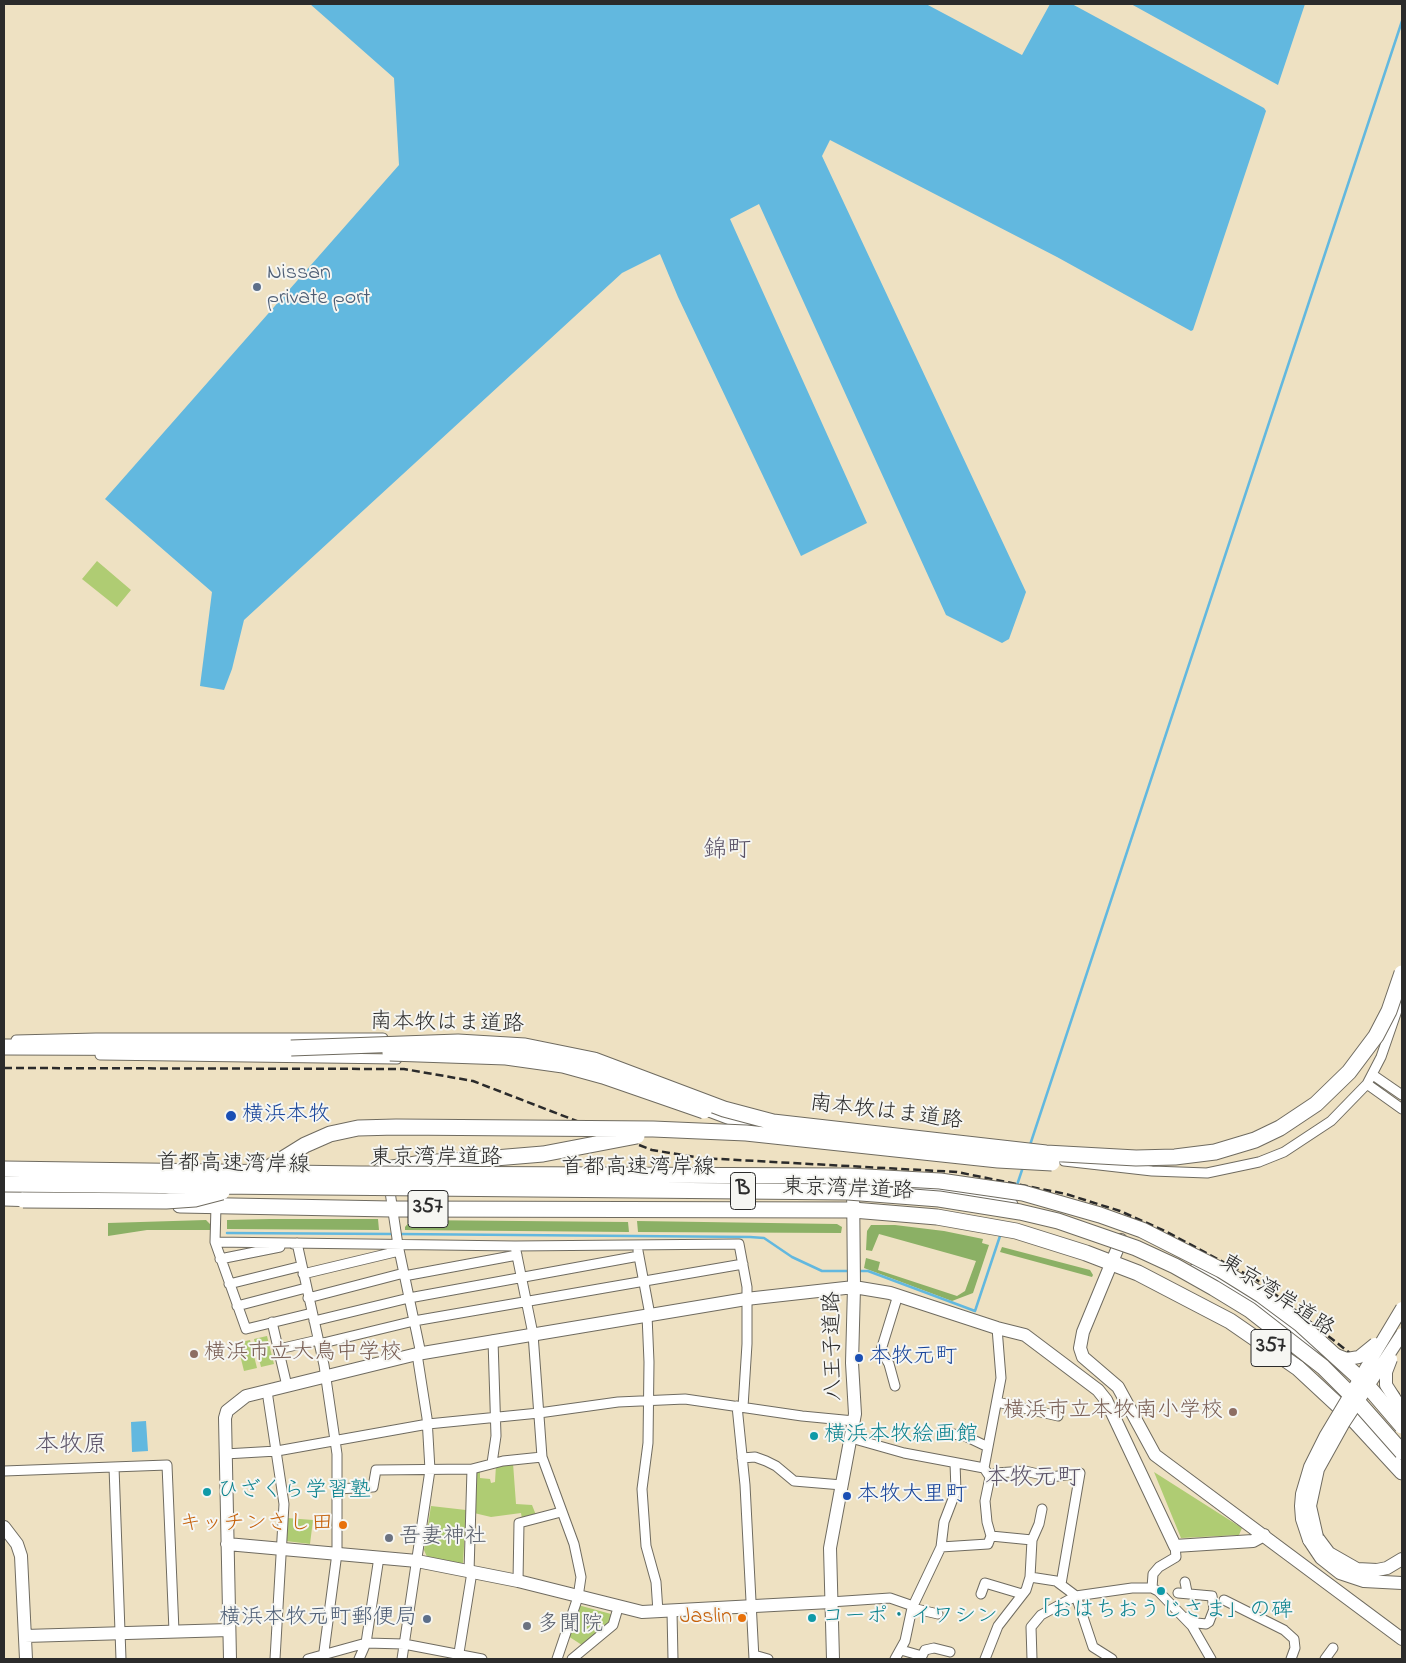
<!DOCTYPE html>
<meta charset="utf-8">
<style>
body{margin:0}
#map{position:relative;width:1406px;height:1663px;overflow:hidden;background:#eee1c2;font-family:"Indie Flower",sans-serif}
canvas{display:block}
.frame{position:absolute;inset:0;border:5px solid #2b2b2b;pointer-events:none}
</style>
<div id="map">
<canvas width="1406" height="1663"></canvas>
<div class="frame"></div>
</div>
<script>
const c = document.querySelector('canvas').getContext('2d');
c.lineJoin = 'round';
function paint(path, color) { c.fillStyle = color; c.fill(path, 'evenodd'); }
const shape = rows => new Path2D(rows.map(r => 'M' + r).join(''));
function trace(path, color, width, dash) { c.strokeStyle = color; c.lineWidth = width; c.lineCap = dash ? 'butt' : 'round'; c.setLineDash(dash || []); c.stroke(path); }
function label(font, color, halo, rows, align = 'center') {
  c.font = font + ' "Indie Flower","Klee One",sans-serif'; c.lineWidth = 4; c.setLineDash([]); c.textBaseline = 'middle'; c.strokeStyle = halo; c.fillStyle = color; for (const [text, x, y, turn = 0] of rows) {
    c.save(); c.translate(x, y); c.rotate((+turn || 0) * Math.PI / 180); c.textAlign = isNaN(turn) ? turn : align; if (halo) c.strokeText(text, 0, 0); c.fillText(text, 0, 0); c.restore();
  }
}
paint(shape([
 [97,561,131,590,117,607,82,579],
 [267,1336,274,1364,261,1367,254,1339],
 [250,1340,257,1368,244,1371,237,1343],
 [513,1463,516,1504,532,1505,536,1515,522,1519,521,1513,491,1517,474,1513,475,1473,480,1472,480,1478,490,1479,491,1483,495,1482,496,1465],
 [1154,1472,1242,1528,1239,1535,1181,1538],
 [431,1506,466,1510,463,1564,427,1557,424,1550],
 [287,1518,313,1520,310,1544,286,1541],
 [578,1605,611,1614,608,1627,585,1647,568,1636]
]), '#afcc73');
paint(shape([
 [270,1219,378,1219,379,1230,227,1229,227,1220],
 [206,1220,211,1225,210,1230,147,1230,108,1236,108,1223],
 [411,1220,628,1222,629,1232,405,1230,405,1227],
 [637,1221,837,1224,842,1227,841,1233,638,1232],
 [871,1225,895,1225,944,1231,983,1239,982,1243,989,1245,973,1293,952,1301,864,1268,866,1258,880,1262,878,1270,957,1296,965,1291,976,1261,879,1234,872,1251,866,1250,867,1231],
 [1002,1247,1090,1270,1093,1275,1092,1277,1000,1252]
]), '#8bb065');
paint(shape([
 [310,4,926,4,1022,55,1050,4,1072,4,1264,108,1266,111,1193,330,1191,331,1057,257,830,140,822,156,1026,592,1009,639,1002,643,946,615,759,204,730,219,867,523,801,556,678,297,660,254,622,273,244,620,232,669,224,690,200,686,212,592,105,499,399,165,394,78],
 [1131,4,1305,4,1278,85],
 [146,1421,148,1451,132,1452,131,1422]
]), '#62b8df');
trace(shape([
 [1030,1145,1402,21],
 [1016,1188,1023,1167],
 [227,1233,393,1234],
 [399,1234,750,1237,764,1238,792,1257,822,1271,849,1271],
 [857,1271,868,1271,975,1311,1001,1233]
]), '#62b8df', 2.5);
const street = shape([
 [16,1040,96,1038,383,1038],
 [100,1055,397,1059],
 [1373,1075,1402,1095],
 [1367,1084,1402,1109],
 [701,1109,738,1123,772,1128],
 [1064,1161,1152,1171,1207,1173,1259,1162,1284,1152,1331,1121,1367,1084,1381,1057,1402,996],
 [389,1185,398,1245,421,1354],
 [216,1206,215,1242,246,1329,312,1313],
 [215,1242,515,1246,739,1244,747,1287,747,1344,743,1407],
 [293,1244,297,1243,324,1365,337,1454,337,1553,323,1659],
 [515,1246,533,1334,542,1457,574,1544,581,1577,578,1597,557,1659],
 [638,1251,650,1315],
 [220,1259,280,1247],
 [303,1274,399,1251],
 [404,1276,517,1255],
 [229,1284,302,1266],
 [308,1298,404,1273],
 [237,1306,306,1288],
 [647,1315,649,1362,648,1443,642,1489,646,1546,656,1582,658,1612],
 [314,1321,409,1298,639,1256],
 [272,1322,287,1386],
 [319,1344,414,1321,743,1264],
 [279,1349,318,1340],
 [895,1386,889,1364,881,1350,898,1295],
 [267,1391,284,1504,275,1659],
 [997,1402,1058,1416],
 [737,1406,745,1485,754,1659],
 [953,1434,965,1436,988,1447],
 [851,1438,904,1453,984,1468,990,1477,985,1501,987,1522,991,1536,988,1544,941,1547],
 [225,1454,277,1451,428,1424,539,1413,618,1402,685,1399,802,1416,854,1421],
 [742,1458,755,1457,766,1461,776,1466,794,1481,842,1485],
 [492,1463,496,1436,493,1340],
 [114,1467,121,1659],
 [984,1468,1001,1378,997,1328],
 [4,1471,167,1465,174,1631],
 [990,1477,996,1473,1025,1471,1051,1477,1080,1473,1061,1584],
 [337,1489,373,1487,376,1470,472,1469,503,1461,542,1457],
 [991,1536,1032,1540,1039,1524,1042,1509],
 [1032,1540,1030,1577,1056,1581,1076,1596,1041,1615,1031,1627,1032,1659],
 [469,1572,472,1469],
 [518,1581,519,1523,561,1512],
 [1185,1582,1187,1592],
 [1152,1588,1153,1574,1159,1567,1176,1557,1175,1546],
 [1178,1593,1212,1596,1214,1609,1209,1622,1206,1624,1197,1623,1188,1617],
 [981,1594,985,1583,1022,1594],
 [1224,1600,1284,1630,1294,1639,1295,1648,1291,1659],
 [830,1602,890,1598,913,1606],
 [912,1608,938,1614],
 [672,1612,673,1659],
 [901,1650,922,1656,925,1650,934,1648,950,1652],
 [754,1655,768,1659],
 [308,1659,366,1643,404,1644,482,1659],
 [359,1659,366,1643,379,1557],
 [402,1659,430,1470,427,1418,417,1354],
 [458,1659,472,1572],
 [572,1659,613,1625,618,1608],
 [895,1659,905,1641,912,1608,941,1547,944,1522,956,1491,955,1463],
 [985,1659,998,1626,1026,1590,1030,1577],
 [1112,1659,1093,1647,1076,1596,1132,1588,1152,1588,1158,1591,1192,1626,1211,1659],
 [1325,1659,1333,1648]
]);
const secondary = shape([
 [1121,1240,1083,1332,1080,1348,1083,1357,1118,1387,1155,1455,1402,1639],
 [4,1527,17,1544,21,1556,26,1659],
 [1317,1537,1329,1553,1357,1569,1377,1570,1387,1568,1402,1559],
 [1309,1540,1321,1558,1340,1573,1364,1581,1402,1583],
 [227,1544,417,1561,518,1581,642,1612,830,1602],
 [25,1636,229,1630],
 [230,1659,225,1418,227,1411,246,1396,417,1354,746,1299,854,1287,890,1293,997,1328,1025,1335,1098,1390,1106,1400,1175,1546,1253,1541,1264,1535],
 [833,1659,830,1548,855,1414,852,1363,854,1287,853,1182]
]);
const highway = shape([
 [4,1047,291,1048],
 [381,1170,422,1163,495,1158],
 [890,1185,943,1190,1010,1205],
 [4,1198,37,1199],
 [180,1205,391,1209,853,1210,937,1217,1016,1231,1086,1253,1138,1273,1230,1321,1298,1368,1354,1420,1402,1472],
 [1196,1271,1253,1301,1314,1345]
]);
trace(street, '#6f6b60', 11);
trace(secondary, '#6f6b60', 14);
trace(highway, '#6f6b60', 17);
trace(street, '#fff', 9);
trace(secondary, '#fff', 12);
trace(highway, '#fff', 15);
trace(shape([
 [4,1068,404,1069,473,1081,652,1150,701,1158,957,1172,1066,1194,1120,1211,1165,1231,1257,1280,1393,1387,1402,1398]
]), '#2b2b2b', 2.5, [8, 4]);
const secondaryBridge = shape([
 [1334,1354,1347,1359,1359,1357,1375,1344],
 [1391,1359,1386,1372,1386,1385,1402,1410],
 [1317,1537,1310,1506,1318,1469,1343,1424,1402,1334],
 [1309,1540,1302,1519,1301,1506,1302,1494,1310,1467,1326,1435,1402,1308]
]);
const highwayBridge = shape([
 [291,1048,458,1042,525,1046,594,1060,724,1109,773,1122,1046,1153,1136,1158,1175,1157,1215,1152,1255,1140,1280,1128,1316,1104,1349,1072,1376,1036,1389,1011,1402,973],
 [390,1053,506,1057,563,1065,603,1076,704,1111],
 [495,1158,543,1154,637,1136],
 [4,1169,360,1174,848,1176,940,1181,1023,1193,1100,1215,1142,1230,1221,1270,1261,1295,1300,1324,1366,1384,1402,1426],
 [260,1173,305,1145,330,1134,358,1128,396,1127,653,1129,746,1133,998,1160,1052,1163],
 [4,1184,848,1192,939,1199,1020,1212,1058,1221,1136,1248,1175,1266,1214,1288,1250,1310,1323,1367,1356,1400,1402,1452],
 [23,1200,166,1201,195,1199,222,1192]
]);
trace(secondaryBridge, '#6f6b60', 14, []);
trace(highwayBridge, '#6f6b60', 17, []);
trace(secondaryBridge, '#fff', 12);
trace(highwayBridge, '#fff', 15);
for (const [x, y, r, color] of [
 [257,287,5,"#5c6f8a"],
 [231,1116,6,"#1a4fb4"],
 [194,1354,5,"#8d6e63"],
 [859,1358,5,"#1a4fb4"],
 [1233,1412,5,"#8d6e63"],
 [814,1436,5,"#0f9aa8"],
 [207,1492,5,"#0f9aa8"],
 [847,1496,5,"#1a4fb4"],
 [343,1525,5,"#e8710a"],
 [389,1538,5,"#6b7280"],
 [1161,1591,5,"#0f9aa8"],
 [742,1618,5,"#e8710a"],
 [812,1618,5,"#0f9aa8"],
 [427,1619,5,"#5c6f8a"],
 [527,1626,5,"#6b7280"]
]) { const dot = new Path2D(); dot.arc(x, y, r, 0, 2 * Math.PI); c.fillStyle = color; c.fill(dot); trace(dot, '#f6f6f2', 2); }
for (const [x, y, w] of [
 [743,1191,25],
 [428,1209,40],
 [1271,1348,40]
]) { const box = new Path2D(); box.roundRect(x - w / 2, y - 18.5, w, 37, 4); c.fillStyle = '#f6f6f2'; c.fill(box); trace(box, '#2b2b2b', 1); }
label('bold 21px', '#2b2b2b', null, [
 ["B",743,1191],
 ["357",428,1209],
 ["357",1271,1348]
]);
label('22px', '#4e5e75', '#f6f6f2', [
 ["Nissan",267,274],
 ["private port",267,299],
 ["横浜本牧元町郵便局",417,1619,"right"]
], 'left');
label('22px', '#2b2b2b', '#f6f6f2', [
 ["南本牧はま道路",447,1025,1],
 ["南本牧はま道路",886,1114,7],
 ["東京湾岸道路",436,1159],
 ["首都高速湾岸線",233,1166,1],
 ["首都高速湾岸線",638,1169],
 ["東京湾岸道路",848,1191,2],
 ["東京湾岸道路",1276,1297,33],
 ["八王子道路",835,1346,-91]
]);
label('22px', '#164399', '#f6f6f2', [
 ["横浜本牧",242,1116],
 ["本牧元町",869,1358],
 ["本牧大里町",857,1496]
], 'left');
label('22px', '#785e54', '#f6f6f2', [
 ["横浜市立大鳥中学校",204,1354],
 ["横浜市立本牧南小学校",1223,1412,"right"]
], 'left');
label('22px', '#0d838f', '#f6f6f2', [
 ["横浜本牧絵画館",824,1436],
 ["ひざくら学習塾",217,1492],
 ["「おはちおうじさま」の碑",1161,1612,"center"],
 ["コーポ・イワシン",822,1618]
], 'left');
label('22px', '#c56008', '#f6f6f2', [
 ["キッチンさし田",333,1525],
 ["Jaslin",732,1618]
], 'right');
label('22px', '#5b616d', '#f6f6f2', [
 ["吾妻神社",399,1538],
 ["多聞院",537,1626]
], 'left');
label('24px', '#5a5267', '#f6f6f2', [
 ["錦町",727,852],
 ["本牧原",71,1447],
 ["本牧元町",1033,1480]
]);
</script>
